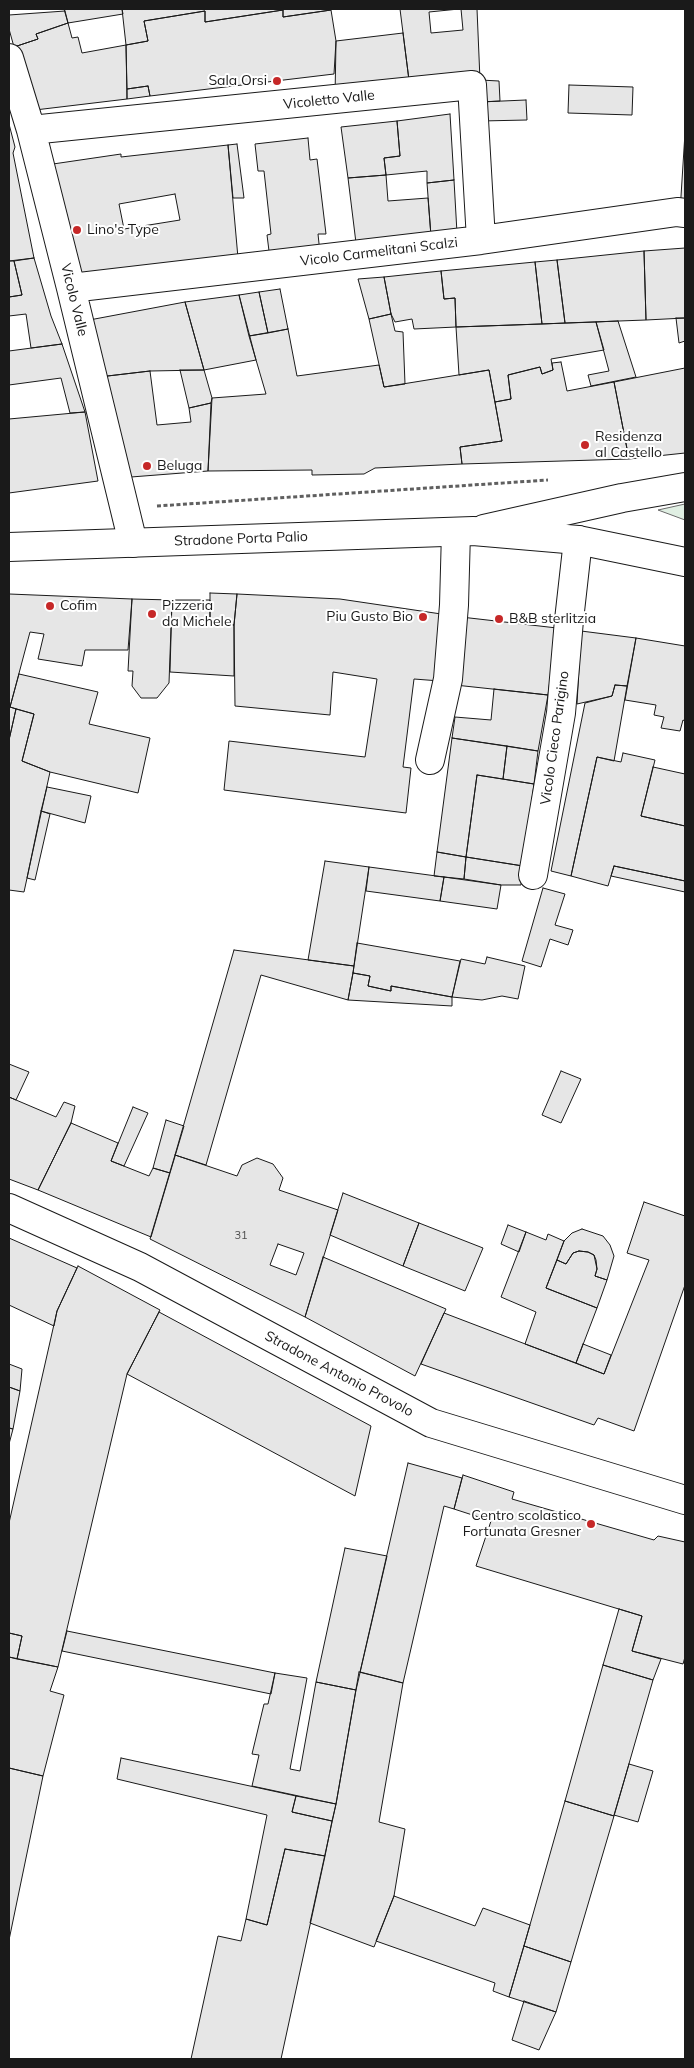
<!DOCTYPE html>
<style>
body{margin:0}
#map{position:relative;width:694px;height:2068px;overflow:hidden;background:#fff;font-family:Mulish,sans-serif}
canvas{display:block}
.frame{position:absolute;inset:0;border:10px solid #1a1a1a;pointer-events:none}
</style>
<div id="map">
<canvas width="694" height="2068"></canvas>
<div class="frame"></div>
</div>
<script>
const c = document.querySelector('canvas').getContext('2d');
c.lineJoin = 'round';
function paint(path, color) { c.fillStyle = color; c.fill(path, 'evenodd'); }
const shape = rows => new Path2D(rows.map(r => 'M' + r).join(''));
function trace(path, color, width, dash) { c.strokeStyle = color; c.lineWidth = width; c.lineCap = dash ? 'butt' : 'round'; c.setLineDash(dash || []); c.stroke(path); }
function label(font, color, halo, rows, align = 'center') {
  c.font = font + ' Mulish,sans-serif'; c.lineWidth = 4; c.setLineDash([]); c.textBaseline = 'middle'; c.strokeStyle = halo; c.fillStyle = color; for (const [text, x, y, turn = 0] of rows) {
    c.save(); c.translate(x, y); c.rotate((+turn || 0) * Math.PI / 180); c.textAlign = isNaN(turn) ? turn : align; if (halo) c.strokeText(text, 0, 0); c.fillText(text, 0, 0); c.restore();
  }
}
const green = shape([
 [685,504,685,520,658,510,685,504]
]);
paint(green, '#e0efe3');
trace(green, '#6a6a6a', 1);
const building = shape([
 [64,9,122,9,123,14,68,23,64,9],
 [122,9,331,9,331,10,283,17,283,10,205,22,205,11,144,21,148,41,126,45,122,9],
 [400,9,459,9,429,12,431,33,463,30,461,9,477,9,480,80,410,88,400,9],
 [283,10,283,17,331,10,336,41,334,74,150,96,148,86,127,89,126,45,148,41,144,21,205,11,205,22,283,10],
 [65,11,68,23,36,34,38,39,14,47,9,29,9,15,65,11],
 [68,23,72,38,78,37,82,53,126,45,127,99,35,110,14,47,38,39,36,34,68,23],
 [403,33,410,88,335,97,336,41,403,33],
 [480,80,499,81,500,101,480,102,480,80],
 [569,85,633,87,632,115,568,113,569,85],
 [148,86,150,96,127,99,127,89,148,86],
 [526,100,527,120,481,121,480,102,526,100],
 [450,114,454,180,427,183,427,171,386,175,384,158,400,156,397,121,450,114],
 [397,121,400,156,384,158,386,175,348,178,341,127,397,121],
 [9,124,15,147,13,153,34,258,9,261,9,124],
 [685,133,685,212,680,212,685,133],
 [308,138,310,160,317,159,326,234,318,234,320,253,270,259,267,235,271,234,264,171,258,171,255,144,308,138],
 [237,144,244,198,233,198,228,145,237,144],
 [228,145,238,258,79,281,53,164,121,154,121,157,228,145],
 [175,194,180,220,124,229,119,204,175,194],
 [386,175,388,201,428,198,431,236,356,243,348,178,386,175],
 [454,180,457,233,431,236,427,183,454,180],
 [685,248,685,318,646,320,644,251,685,248],
 [644,251,646,320,565,323,557,260,644,251],
 [34,258,51,316,62,344,31,348,26,314,9,316,9,297,22,295,14,261,34,258],
 [557,260,565,323,542,324,535,262,557,260],
 [9,261,14,261,22,295,9,297,9,261],
 [535,262,542,324,456,327,455,298,444,299,441,271,535,262],
 [441,271,444,299,455,298,456,327,414,329,412,319,395,322,391,314,384,277,441,271],
 [384,277,391,314,369,319,358,279,384,277],
 [280,289,288,329,268,333,259,292,280,289],
 [259,292,268,333,249,336,239,295,259,292],
 [239,295,256,360,204,370,185,302,239,295],
 [185,302,204,370,150,371,99,377,84,321,185,302],
 [391,314,395,331,403,332,405,384,384,387,369,319,391,314],
 [676,318,685,318,685,341,679,343,676,318],
 [618,321,636,377,591,386,588,375,609,371,596,322,618,321],
 [596,322,604,350,551,359,553,370,542,374,540,367,508,375,511,399,495,402,489,370,459,375,456,327,596,322],
 [288,329,297,376,379,365,384,387,489,370,502,441,460,447,462,464,375,468,364,474,312,475,312,470,208,471,212,398,266,394,249,336,288,329],
 [62,344,85,412,70,413,61,378,9,385,9,351,62,344],
 [561,362,567,391,614,382,629,459,462,464,460,447,502,441,495,402,511,399,508,375,540,367,542,374,553,370,552,363,561,362],
 [685,368,685,453,629,459,614,382,685,368],
 [180,370,204,370,212,398,211,403,189,408,180,370],
 [150,371,157,425,191,422,189,408,211,403,208,471,131,477,99,377,150,371],
 [85,412,98,481,9,493,9,419,85,412],
 [210,593,237,594,234,625,210,624,210,593],
 [9,594,132,599,128,650,85,650,82,666,38,659,44,634,30,632,10,707,16,709,9,740,9,594],
 [237,594,340,599,448,615,440,681,414,679,403,767,411,768,406,813,224,790,229,741,365,757,377,679,333,672,330,715,235,706,234,625,237,594],
 [132,599,172,600,169,683,157,698,141,698,132,686,133,671,128,671,132,599],
 [172,600,210,600,210,624,234,625,234,676,170,672,172,600],
 [461,617,557,628,548,695,455,685,461,617],
 [581,631,636,638,627,686,615,685,612,696,577,704,581,631],
 [636,638,685,646,685,721,683,720,680,731,661,728,664,717,654,715,656,705,625,700,636,638],
 [19,674,98,692,89,724,150,738,138,793,50,772,22,761,34,714,10,707,19,674],
 [615,685,627,686,614,761,597,757,571,876,551,871,585,703,612,696,615,685],
 [494,689,548,695,538,751,452,738,455,717,491,720,494,689],
 [16,709,34,714,22,761,50,772,24,892,9,890,9,740,16,709],
 [452,738,507,746,503,779,477,775,466,857,437,852,452,738],
 [507,746,538,751,534,784,503,779,507,746],
 [623,753,655,760,641,816,685,826,685,881,614,866,608,886,571,876,597,757,621,762,623,753],
 [653,767,685,774,685,826,641,816,653,767],
 [477,775,534,784,523,866,466,857,477,775],
 [47,787,91,796,85,823,41,811,47,787],
 [41,811,50,814,35,880,27,878,41,811],
 [437,852,466,857,464,879,434,876,437,852],
 [466,857,523,866,521,885,501,885,464,879,466,857],
 [325,861,369,867,354,966,308,960,325,861],
 [614,866,685,881,685,892,611,876,614,866],
 [369,867,444,877,440,901,366,891,369,867],
 [444,877,501,885,497,909,440,901,444,877],
 [543,888,565,894,555,925,573,930,568,945,550,939,541,967,522,961,543,888],
 [357,943,460,961,452,997,391,986,391,991,368,986,370,976,353,973,357,943],
 [234,950,354,966,353,973,348,1000,261,975,206,1165,175,1155,234,950],
 [487,957,525,966,518,999,502,996,482,1000,452,997,461,959,485,964,487,957],
 [353,973,370,976,368,986,391,991,391,986,452,997,452,1006,348,1000,353,973],
 [9,1064,29,1072,16,1100,9,1097,9,1064],
 [561,1071,581,1079,561,1123,542,1115,561,1071],
 [9,1097,56,1117,64,1102,75,1106,71,1123,38,1190,9,1179,9,1097],
 [133,1107,148,1113,124,1166,111,1161,133,1107],
 [166,1120,184,1126,170,1173,153,1168,166,1120],
 [71,1123,118,1143,111,1161,149,1176,153,1168,170,1173,151,1237,38,1190,71,1123],
 [175,1155,237,1176,242,1165,257,1158,273,1164,283,1178,279,1190,338,1210,305,1317,150,1239,175,1155],
 [278,1244,304,1253,296,1275,270,1265,278,1244],
 [343,1193,419,1223,403,1266,330,1235,343,1193],
 [644,1202,685,1216,685,1285,634,1431,598,1418,594,1425,421,1364,444,1313,604,1374,649,1260,627,1253,644,1202],
 [419,1223,483,1248,465,1291,403,1266,419,1223],
 [508,1225,526,1232,519,1252,501,1244,508,1225],
 [582,1229,603,1236,610,1245,614,1256,607,1280,595,1276,597,1269,596,1260,594,1255,588,1252,579,1251,573,1253,566,1264,557,1260,564,1241,572,1233,582,1229],
 [526,1232,546,1240,548,1234,564,1241,546,1288,597,1308,576,1363,525,1344,536,1312,501,1297,526,1232],
 [9,1238,77,1268,57,1311,54,1326,9,1305,9,1238],
 [579,1251,588,1252,594,1255,597,1269,595,1276,607,1280,597,1308,546,1288,557,1260,566,1264,573,1253,579,1251],
 [323,1257,446,1309,415,1376,305,1317,323,1257],
 [78,1266,160,1310,127,1374,58,1667,17,1659,22,1636,9,1633,9,1523,57,1311,78,1266],
 [159,1312,371,1426,355,1496,127,1374,159,1312],
 [583,1344,611,1355,604,1374,576,1363,583,1344],
 [9,1364,22,1369,20,1391,9,1387,9,1364],
 [9,1387,20,1391,13,1429,9,1428,9,1387],
 [9,1428,13,1429,9,1444,9,1428],
 [408,1463,462,1478,454,1509,444,1506,403,1683,360,1672,408,1463],
 [463,1475,514,1492,512,1499,654,1540,658,1536,685,1542,685,1657,683,1664,632,1651,642,1616,476,1566,491,1521,454,1509,463,1475],
 [345,1548,387,1556,356,1690,316,1682,345,1548],
 [619,1609,642,1616,632,1651,661,1659,653,1680,603,1665,619,1609],
 [67,1631,275,1673,271,1694,62,1651,67,1631],
 [9,1633,22,1636,17,1659,9,1657,9,1633],
 [9,1657,58,1667,50,1691,64,1695,43,1776,9,1768,9,1657],
 [603,1665,653,1680,614,1816,565,1801,603,1665],
 [359,1672,403,1683,379,1822,405,1829,394,1896,374,1947,310,1923,336,1804,359,1672],
 [275,1673,307,1678,290,1769,300,1771,316,1682,356,1690,336,1804,252,1786,259,1755,252,1754,264,1704,268,1704,275,1673],
 [121,1758,296,1796,292,1812,332,1821,325,1856,285,1849,267,1925,246,1919,267,1815,117,1779,121,1758],
 [629,1764,653,1771,638,1822,614,1815,629,1764],
 [9,1768,43,1776,9,1940,9,1768],
 [296,1796,336,1804,332,1821,292,1812,296,1796],
 [565,1801,614,1816,571,1962,524,1946,565,1801],
 [285,1849,325,1856,281,2059,191,2059,218,1936,241,1941,246,1919,267,1925,285,1849],
 [394,1896,475,1926,483,1908,530,1925,509,1997,493,1991,495,1983,376,1941,394,1896],
 [524,1946,571,1962,556,2012,509,1997,524,1946],
 [524,2001,556,2012,539,2050,512,2040,524,2001]
]);
paint(building, '#e6e6e6');
trace(building, '#1a1a1a', 1);
const street = shape([
 [9,58,31,130,71,288,133,543],
 [31,130,472,85,481,240],
 [71,288,481,240,677,212,685,213],
 [484,529,622,498,685,487],
 [430,760,448,679,454,605,456,532],
 [533,875,561,713,569,620,578,540],
 [9,1208,140,1267,431,1423,685,1500]
]);
const secondary = shape([
 [9,547,473,531,578,540,685,562]
]);
trace(street, '#1a1a1a', 30);
trace(secondary, '#1a1a1a', 30);
trace(shape([
 [157,506,548,480]
]), '#5f5f5f', 3, [4, 2.5]);
trace(street, '#fff', 28);
trace(secondary, '#fff', 28);
for (const [x, y, r, color] of [
 [277,81,5,"#c62828"],
 [77,230,5,"#c62828"],
 [585,445,5,"#c62828"],
 [147,466,5,"#c62828"],
 [50,606,5,"#c62828"],
 [152,614,5,"#c62828"],
 [423,617,5,"#c62828"],
 [499,619,5,"#c62828"],
 [591,1524,5,"#c62828"]
]) { const dot = new Path2D(); dot.arc(x, y, r, 0, 2 * Math.PI); c.fillStyle = color; c.fill(dot); trace(dot, '#fff', 2); }
label('11px', '#4d4d4d', null, [
 ["31",241,1236]
]);
label('14px', '#1a1a1a', '#fff', [
 ["Sala Orsi",267,81,"right"],
 ["Lino's Type",87,230],
 ["Residenza",595,437],
 ["al Castello",595,453],
 ["Beluga",157,466],
 ["Cofim",60,606],
 ["Pizzeria",162,606],
 ["da Michele",162,622],
 ["Piu Gusto Bio",413,617,"right"],
 ["B&B sterlitzia",509,619],
 ["Centro scolastico",581,1516,"right"],
 ["Fortunata Gresner",581,1532,"right"]
], 'left');
label('14px', '#1a1a1a', '#fff', [
 ["Vicoletto Valle",329,100,-6],
 ["Vicolo Carmelitani Scalzi",379,252,-7],
 ["Vicolo Valle",74,300,76],
 ["Stradone Porta Palio",241,539,-2],
 ["Vicolo Cieco Parigino",555,738,-82],
 ["Stradone Antonio Provolo",339,1374,28]
]);
</script>
